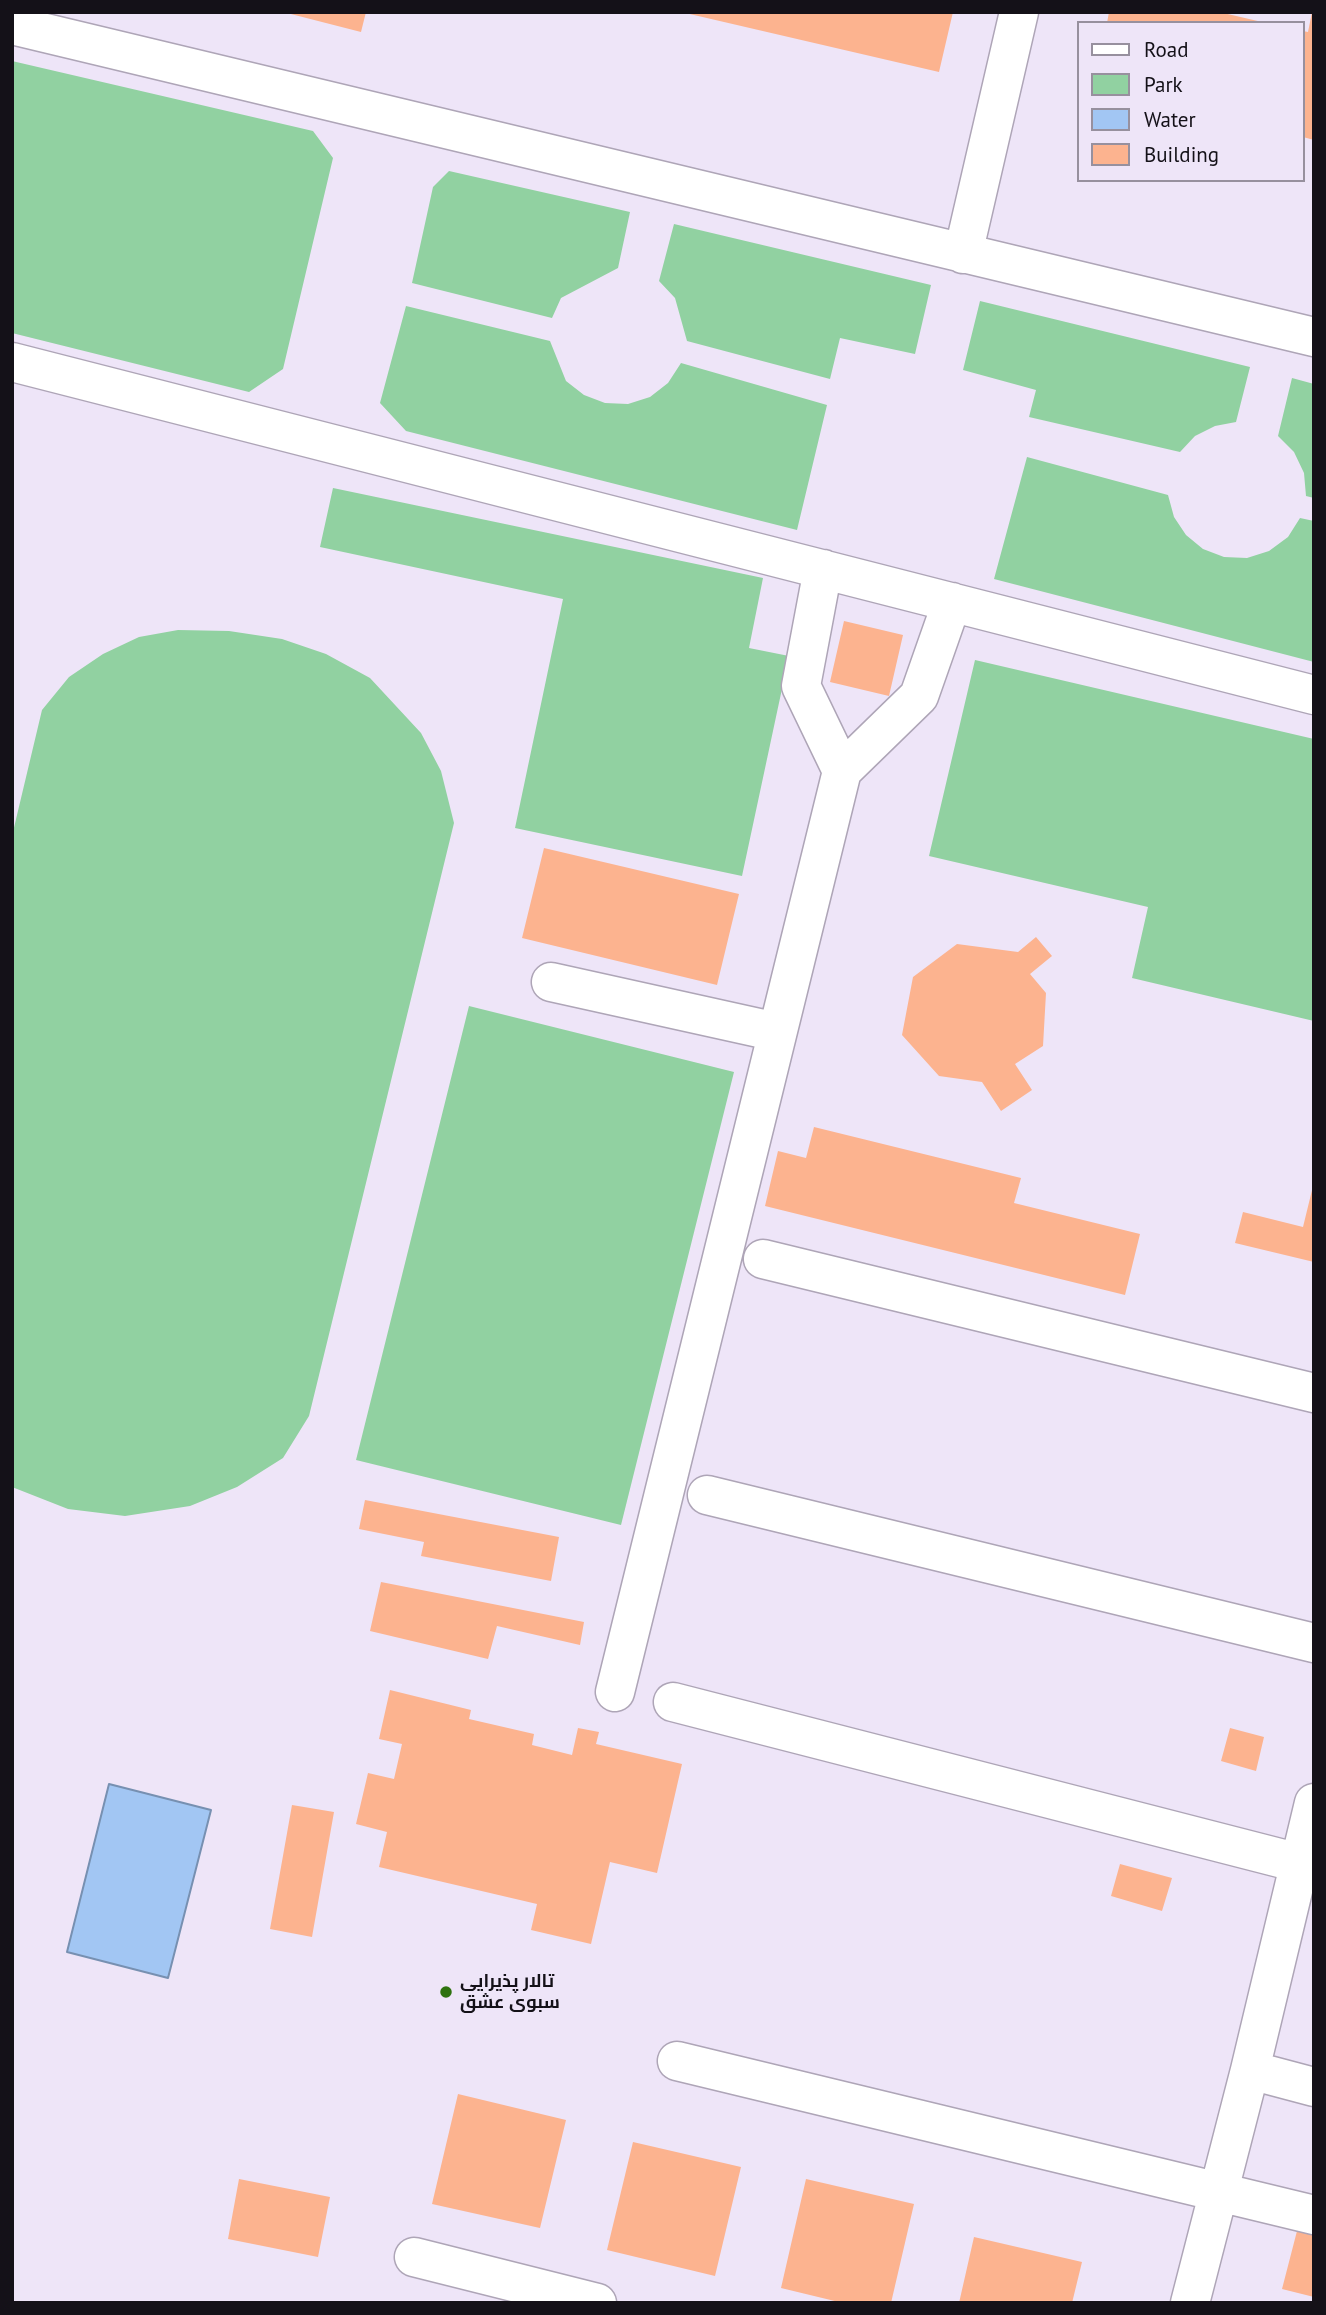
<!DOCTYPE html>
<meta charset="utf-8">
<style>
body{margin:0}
#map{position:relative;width:1326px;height:2315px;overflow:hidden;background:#eee5f8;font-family:"PT Sans",sans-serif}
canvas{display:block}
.frame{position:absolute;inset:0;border:14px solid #141118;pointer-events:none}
.legend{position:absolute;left:1077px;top:21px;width:228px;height:161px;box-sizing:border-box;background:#eee5f8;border:2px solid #97909e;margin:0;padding:9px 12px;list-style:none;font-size:21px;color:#141118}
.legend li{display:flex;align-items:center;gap:14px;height:35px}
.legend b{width:35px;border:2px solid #97909e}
</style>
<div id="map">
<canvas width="1326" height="2315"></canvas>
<div class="frame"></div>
<ul class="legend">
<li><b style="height:9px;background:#fff"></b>Road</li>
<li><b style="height:19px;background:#91d1a1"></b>Park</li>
<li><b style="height:19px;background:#a2c6f3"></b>Water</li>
<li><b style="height:19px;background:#fcb38f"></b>Building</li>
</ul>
</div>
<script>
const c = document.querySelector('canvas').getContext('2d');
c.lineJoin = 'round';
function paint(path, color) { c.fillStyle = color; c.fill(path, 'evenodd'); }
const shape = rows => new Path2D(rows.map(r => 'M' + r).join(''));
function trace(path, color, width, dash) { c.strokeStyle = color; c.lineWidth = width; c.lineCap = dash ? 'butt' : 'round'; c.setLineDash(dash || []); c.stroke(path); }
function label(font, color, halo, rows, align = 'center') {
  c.font = font + ' "PT Sans",Cairo,sans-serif'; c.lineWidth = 5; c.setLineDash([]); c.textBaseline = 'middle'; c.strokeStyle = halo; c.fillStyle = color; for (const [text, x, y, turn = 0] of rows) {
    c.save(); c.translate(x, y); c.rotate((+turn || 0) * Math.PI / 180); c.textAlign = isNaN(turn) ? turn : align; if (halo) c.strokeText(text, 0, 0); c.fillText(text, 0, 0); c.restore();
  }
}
paint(shape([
 [12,61,313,131,333,158,283,369,249,392,12,333],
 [449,171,630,212,618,268,561,298,552,318,412,283,433,187],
 [674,224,931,285,915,354,840,338,830,379,687,341,675,298,659,281],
 [980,301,1250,367,1236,422,1215,426,1195,436,1180,452,1029,417,1036,390,963,370],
 [406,306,550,341,566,381,584,395,605,403,628,404,650,397,668,383,681,363,827,405,797,530,406,431,380,403],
 [1292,378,1314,384,1314,498,1306,496,1304,473,1294,452,1278,436],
 [1027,457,1168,495,1174,517,1186,535,1203,549,1224,557,1247,558,1269,551,1288,537,1300,518,1314,521,1314,662,994,579],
 [333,488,763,578,749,648,789,656,742,876,515,828,563,599,320,547],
 [178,630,229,631,282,639,326,654,370,678,421,733,441,771,454,823,309,1416,283,1458,237,1487,190,1506,125,1516,68,1509,12,1487,12,836,42,710,69,677,103,654,139,637],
 [975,660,1314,739,1314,1021,1132,978,1148,907,929,856],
 [469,1006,734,1072,621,1525,356,1460]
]), '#91d1a1');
const water = shape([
 [109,1784,211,1810,168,1978,67,1952,109,1784]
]);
paint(water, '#a2c6f3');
trace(water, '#7790b1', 2);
paint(shape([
 [283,12,366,12,361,32],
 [681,12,953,12,939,72],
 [1109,12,1219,12,1262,22,1107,23],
 [1312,12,1314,12,1314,140,1303,137,1303,31,1308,32],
 [844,621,903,635,889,696,830,682],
 [544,848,739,894,717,985,522,938],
 [1036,937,1052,956,1030,974,1046,993,1043,1046,1015,1064,1032,1090,1001,1111,982,1082,939,1076,902,1035,913,977,957,944,1018,952],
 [814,1127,1021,1178,1014,1203,1140,1234,1125,1295,765,1206,778,1151,806,1158],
 [1313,1186,1314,1262,1235,1243,1243,1212,1303,1227],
 [365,1500,559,1537,551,1581,421,1556,424,1542,359,1529],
 [381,1582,584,1622,580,1645,497,1626,488,1659,370,1631],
 [390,1690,471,1710,469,1719,534,1734,532,1745,572,1755,578,1728,599,1732,596,1744,682,1764,657,1873,610,1862,591,1944,531,1930,537,1904,379,1867,387,1832,356,1824,368,1773,394,1779,402,1744,379,1739],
 [1230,1728,1264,1737,1256,1771,1221,1761],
 [292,1805,334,1812,312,1937,270,1929],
 [1120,1864,1172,1878,1162,1911,1111,1896],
 [458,2094,566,2120,540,2228,432,2204],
 [633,2142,741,2167,715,2276,607,2250],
 [239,2179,330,2197,318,2257,228,2239],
 [806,2179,914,2204,891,2303,843,2303,781,2288],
 [1297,2231,1314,2235,1314,2297,1282,2289],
 [974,2237,1082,2262,1072,2303,959,2303]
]), '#fcb38f');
const minor = shape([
 [12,25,1314,337],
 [963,254,1019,12],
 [12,362,1314,695],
 [823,569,801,686,842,771],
 [551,982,777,1032],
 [763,1259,1314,1393],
 [707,1495,1314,1643],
 [615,1692,842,771,919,696,952,602],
 [673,1702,1299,1863],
 [677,2061,1314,2215],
 [1250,2070,1314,2087],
 [414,2257,597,2303],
 [1190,2303,1250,2070,1314,1803]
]);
trace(minor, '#aea5b7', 41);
trace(minor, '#fff', 38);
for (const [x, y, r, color] of [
 [446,1992,7,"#2e720f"]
]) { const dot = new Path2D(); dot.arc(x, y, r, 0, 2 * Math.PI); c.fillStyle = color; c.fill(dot); trace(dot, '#eee5f8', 2.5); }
label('bold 18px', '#141118', '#eee5f8', [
 ["تالار پذیرایی",460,1982],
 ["سبوی عشق",460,2003]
], 'left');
</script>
